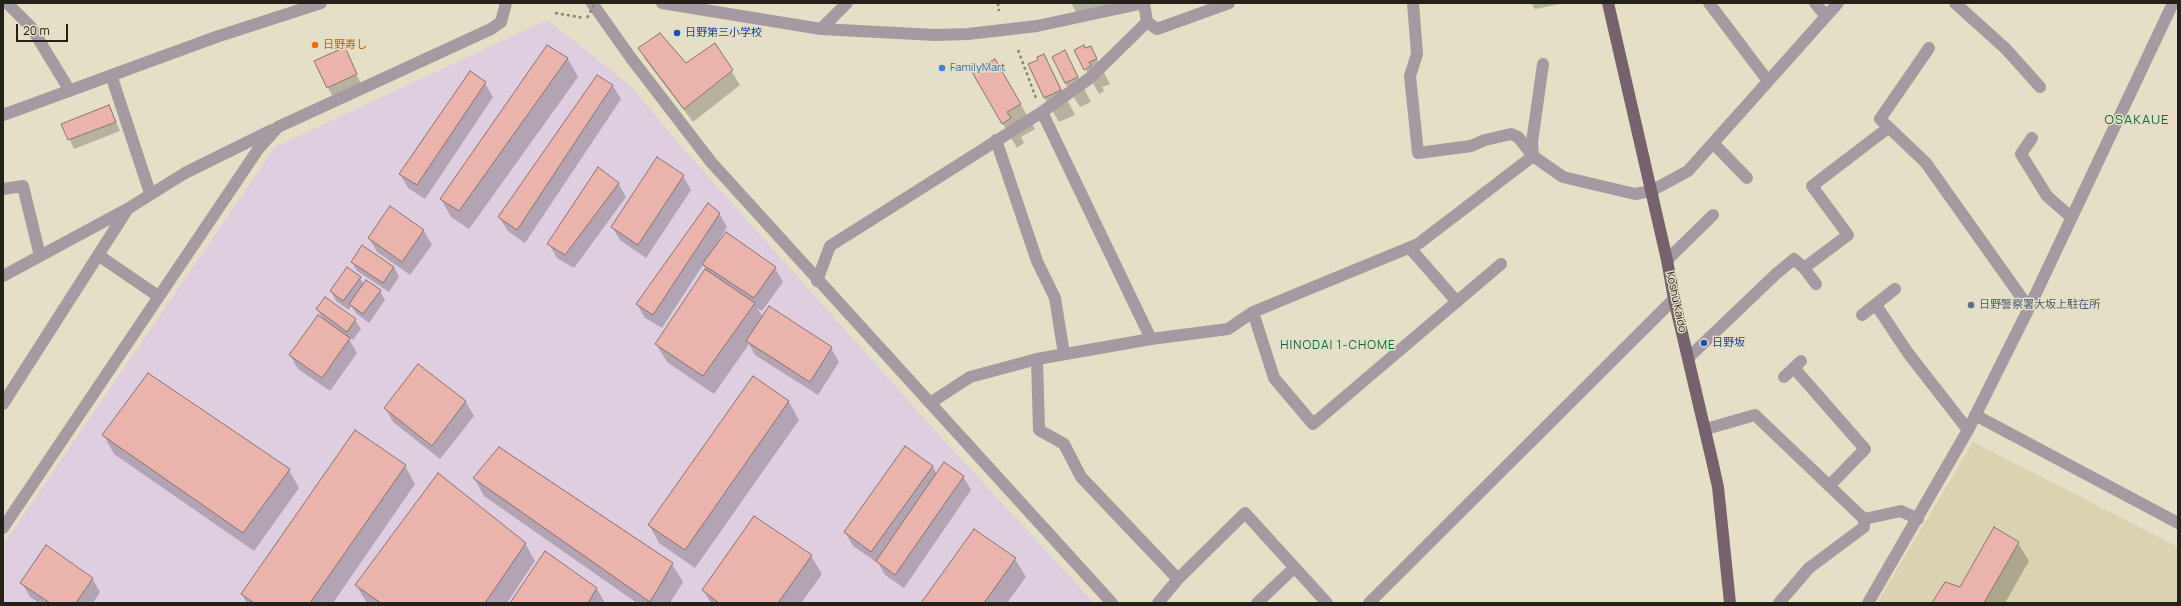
<!DOCTYPE html>
<meta charset="utf-8">
<style>
body{margin:0}
#map{position:relative;width:2181px;height:606px;overflow:hidden;background:#e4dfc5;font-family:Manrope,sans-serif}
canvas{display:block}
.frame{position:absolute;inset:0;border:4px solid #232218;pointer-events:none}
.scale{position:absolute;left:16px;top:24px;width:52px;height:18px;box-sizing:border-box;border:2px solid #232218;border-top:0;padding-left:5px;font-size:12px;line-height:14px;white-space:nowrap;color:#232218;-webkit-text-stroke:3px #e4dfc5;paint-order:stroke}
</style>
<div id="map">
<canvas width="2181" height="606"></canvas>
<div class="frame"></div>
<div class="scale">20 m</div>
</div>
<script>
const c = document.querySelector('canvas').getContext('2d');
c.lineJoin = 'round';
function paint(path, color) { c.fillStyle = color; c.fill(path, 'evenodd'); }
const shape = rows => new Path2D(rows.map(r => 'M' + r).join(''));
function trace(path, color, width, dash) { c.strokeStyle = color; c.lineWidth = width; c.lineCap = dash ? 'butt' : 'round'; c.setLineDash(dash || []); c.stroke(path); }
function label(font, color, halo, rows, align = 'center') {
  c.font = font + ' Manrope,"Noto Sans JP",sans-serif'; c.lineWidth = 3; c.setLineDash([]); c.textBaseline = 'middle'; c.strokeStyle = halo; c.fillStyle = color; for (const [text, x, y, turn = 0] of rows) {
    c.save(); c.translate(x, y); c.rotate((+turn || 0) * Math.PI / 180); c.textAlign = isNaN(turn) ? turn : align; if (halo) c.strokeText(text, 0, 0); c.fillText(text, 0, 0); c.restore();
  }
}
paint(shape([
 [547,20,631,86,680,145,929,424,1094,603,3,603,3,545,275,147]
]), '#dfcee0');
paint(shape([
 [1973,442,2178,547,2178,603,1877,603]
]), '#d9d3b1');
paint(shape([
 [1071,3,1121,3,1079,18],
 [1531,3,1560,3,1560,4,1535,9],
 [715,44,740,85,693,122,647,62,639,48,686,65],
 [547,46,568,59,578,77,469,229,451,217,441,199],
 [1090,47,1110,84,1102,87,1104,91,1099,94,1075,50],
 [344,48,361,84,333,97,328,88],
 [1065,52,1091,102,1080,107,1065,83],
 [1044,55,1075,115,1059,122,1044,97],
 [995,60,1035,129,1021,137,1024,143,1017,148,973,73],
 [485,83,493,97,425,199,408,188,400,174],
 [613,86,621,99,525,243,508,231,499,217],
 [109,106,120,131,74,149,63,124],
 [683,176,691,190,646,258,620,240,612,227],
 [618,183,626,197,574,268,557,258,549,244],
 [390,208,424,231,432,245,410,275,377,252,369,238],
 [719,213,727,227,716,245,775,268,783,282,762,311,757,308,763,317,831,348,839,362,818,395,755,355,749,344,714,394,667,362,656,344,706,269,703,265,662,328,645,318,637,304],
 [352,262,394,267,399,277,389,292,357,271],
 [360,278,364,285,380,291,385,300,369,323,356,313,351,306,349,310,336,301,331,291],
 [317,309,355,320,361,329,353,340,348,337,357,353,330,391,298,369,290,355,324,321],
 [418,365,466,402,474,416,440,459,393,422,385,408],
 [753,377,789,402,799,420,695,568,659,543,649,525],
 [104,436,289,470,299,488,254,551,114,454],
 [906,447,933,467,937,474,963,476,971,490,904,588,885,575,879,564,853,546,845,532],
 [405,466,415,484,333,603,247,603,242,594],
 [474,478,672,564,683,582,670,603,637,603,484,496],
 [525,543,535,561,507,603,367,603,356,585],
 [2018,543,2029,561,2005,603,1933,603,1960,588],
 [811,556,822,574,801,603,711,603,703,590],
 [1015,559,1026,577,1007,603,922,603],
 [92,578,100,592,93,603,39,603,30,597,22,583],
 [597,589,605,603,511,603]
]), '#0003');
const building = shape([
 [660,33,686,63,715,43,733,70,684,109,638,48,660,33],
 [547,45,568,58,459,211,440,199,547,45],
 [1084,45,1085,48,1091,46,1097,59,1089,62,1091,66,1084,70,1074,50,1084,45],
 [345,47,357,74,327,88,314,61,345,47],
 [1065,50,1078,77,1065,83,1052,57,1065,50],
 [1044,54,1061,90,1044,98,1028,64,1038,60,1037,57,1044,54],
 [995,59,1021,104,1007,112,1011,118,1002,124,972,72,995,59],
 [470,71,486,82,417,185,399,174,470,71],
 [597,75,613,85,517,230,498,217,597,75],
 [109,105,116,122,68,140,61,124,109,105],
 [657,157,684,175,638,245,611,227,657,157],
 [598,167,619,183,565,255,547,244,598,167],
 [708,203,720,213,653,315,636,304,708,203],
 [390,206,424,230,402,262,368,238,390,206],
 [726,232,776,267,754,298,702,264,726,232],
 [362,245,394,267,383,283,351,262,362,245],
 [347,267,361,277,343,301,330,291,347,267],
 [705,269,755,303,703,376,655,344,705,269],
 [366,280,381,290,363,314,349,304,366,280],
 [325,297,356,319,347,332,316,309,325,297],
 [769,306,832,347,810,382,746,341,769,306],
 [318,315,350,338,322,378,289,355,318,315],
 [418,364,466,401,432,446,384,408,418,364],
 [148,373,290,469,243,533,102,435,148,373],
 [753,376,789,401,685,550,648,525,753,376],
 [355,430,406,465,310,603,254,603,241,594,355,430],
 [905,446,933,466,871,552,844,532,905,446],
 [499,447,673,563,650,602,473,478,499,447],
 [944,462,964,476,895,575,876,561,944,462],
 [438,473,526,543,485,603,381,603,355,585,438,473],
 [754,516,812,555,778,603,719,603,702,590,754,516],
 [1994,527,2019,542,1984,603,1932,603,1945,582,1960,587,1994,527],
 [974,529,1016,558,984,603,921,603,974,529],
 [46,545,93,578,76,603,50,603,20,583,46,545],
 [545,551,597,588,588,603,510,603,545,551]
]);
paint(building, '#eab4ac');
trace(building, '#8d726e', 1);
trace(shape([
 [998,3,999,11],
 [555,13,584,18],
 [1018,50,1036,98]
]), '#898673', 2.5, [3, 3]);
trace(shape([
 [7,3,31,27,70,91],
 [592,3,631,58,711,162,1112,603],
 [662,3,821,29,935,35,968,34,1037,26,1144,3],
 [1144,3,1147,22,1157,29,1229,3],
 [1413,3,1417,54,1410,76,1418,153,1471,146,1485,140,1511,134,1518,137,1533,156,1563,177,1635,194,1651,191,1688,171,1838,3],
 [1709,3,1768,81],
 [1815,3,1826,16],
 [1955,3,2006,49,2040,87],
 [821,29,847,3],
 [1929,48,1880,119,1926,163,2029,308],
 [111,75,150,193],
 [1042,112,1151,339],
 [3,115,216,37,321,3],
 [2032,138,2021,154,2047,196,2071,217],
 [996,140,1037,261,1055,298,1064,354],
 [1713,143,1747,178],
 [3,189,23,186,40,256],
 [1410,248,1457,302],
 [98,255,158,296],
 [1667,260,1713,215],
 [1804,268,1816,284],
 [3,276,129,208,185,173,272,130],
 [817,281,830,246,1042,112,1090,78,1147,22],
 [1876,305,1908,353,1968,430],
 [1253,312,1274,378,1313,424,1501,264],
 [1862,315,1895,289],
 [1688,358,1776,274,1794,259,1804,268,1848,235,1812,186,1888,128],
 [1037,359,1039,430,1064,444,1081,477,1178,579],
 [1794,368,1865,449,1829,486],
 [1784,377,1801,361],
 [930,403,970,377,1037,359,1151,339,1228,329,1253,312,1418,244,1533,156,1532,142,1543,64],
 [3,404,127,210],
 [1975,415,2178,523],
 [1706,429,1755,415,1864,519,1901,511,1918,519],
 [3,528,259,148,278,127,491,29,501,22,506,3],
 [1158,603,1178,579,1245,513,1327,603],
 [1257,603,1294,568],
 [1369,603,1674,299],
 [1779,603,1809,568,1864,527,1864,519],
 [1868,603,1968,430,2029,308,2173,3]
]), '#a59aa1', 12);
trace(shape([
 [1608,3,1667,260,1674,299,1711,456,1718,487,1730,603]
]), '#75626d', 12);
trace(shape([
 [587,18,595,3]
]), '#898673', 2.5, [3, 3]);
for (const [x, y, r, color] of [
 [677,33,4,"#1a4fb4"],
 [315,45,4,"#e8710a"],
 [942,68,4,"#3f7fe0"],
 [1971,305,4,"#5c6f8a"],
 [1704,343,4,"#1a4fb4"]
]) { const dot = new Path2D(); dot.arc(x, y, r, 0, 2 * Math.PI); c.fillStyle = color; c.fill(dot); trace(dot, '#e4dfc5', 1.5); }
label('11px', '#164399', '#e4dfc5', [
 ["日野第三小学校",685,33],
 ["日野坂",1712,343]
], 'left');
label('11px', '#c56008', '#e4dfc5', [
 ["日野寿し",323,45]
], 'left');
label('11px', '#366cbe', '#e4dfc5', [
 ["FamilyMart",950,68]
], 'left');
label('11px', '#232218', '#e4dfc5', [
 ["Koshu Kaido",1676,302,78]
]);
label('11px', '#4e5e75', '#e4dfc5', [
 ["日野警察署大坂上駐在所",1979,305]
], 'left');
c.letterSpacing = '1px';
label('12px', '#0e6842', '#e4dfc5', [
 ["HINODAI 1-CHOME",1338,346]
]);
c.letterSpacing = '0px';
c.letterSpacing = '1px';
label('13px', '#0e6842', '#e4dfc5', [
 ["OSAKAUE",2137,120]
]);
c.letterSpacing = '0px';
</script>
